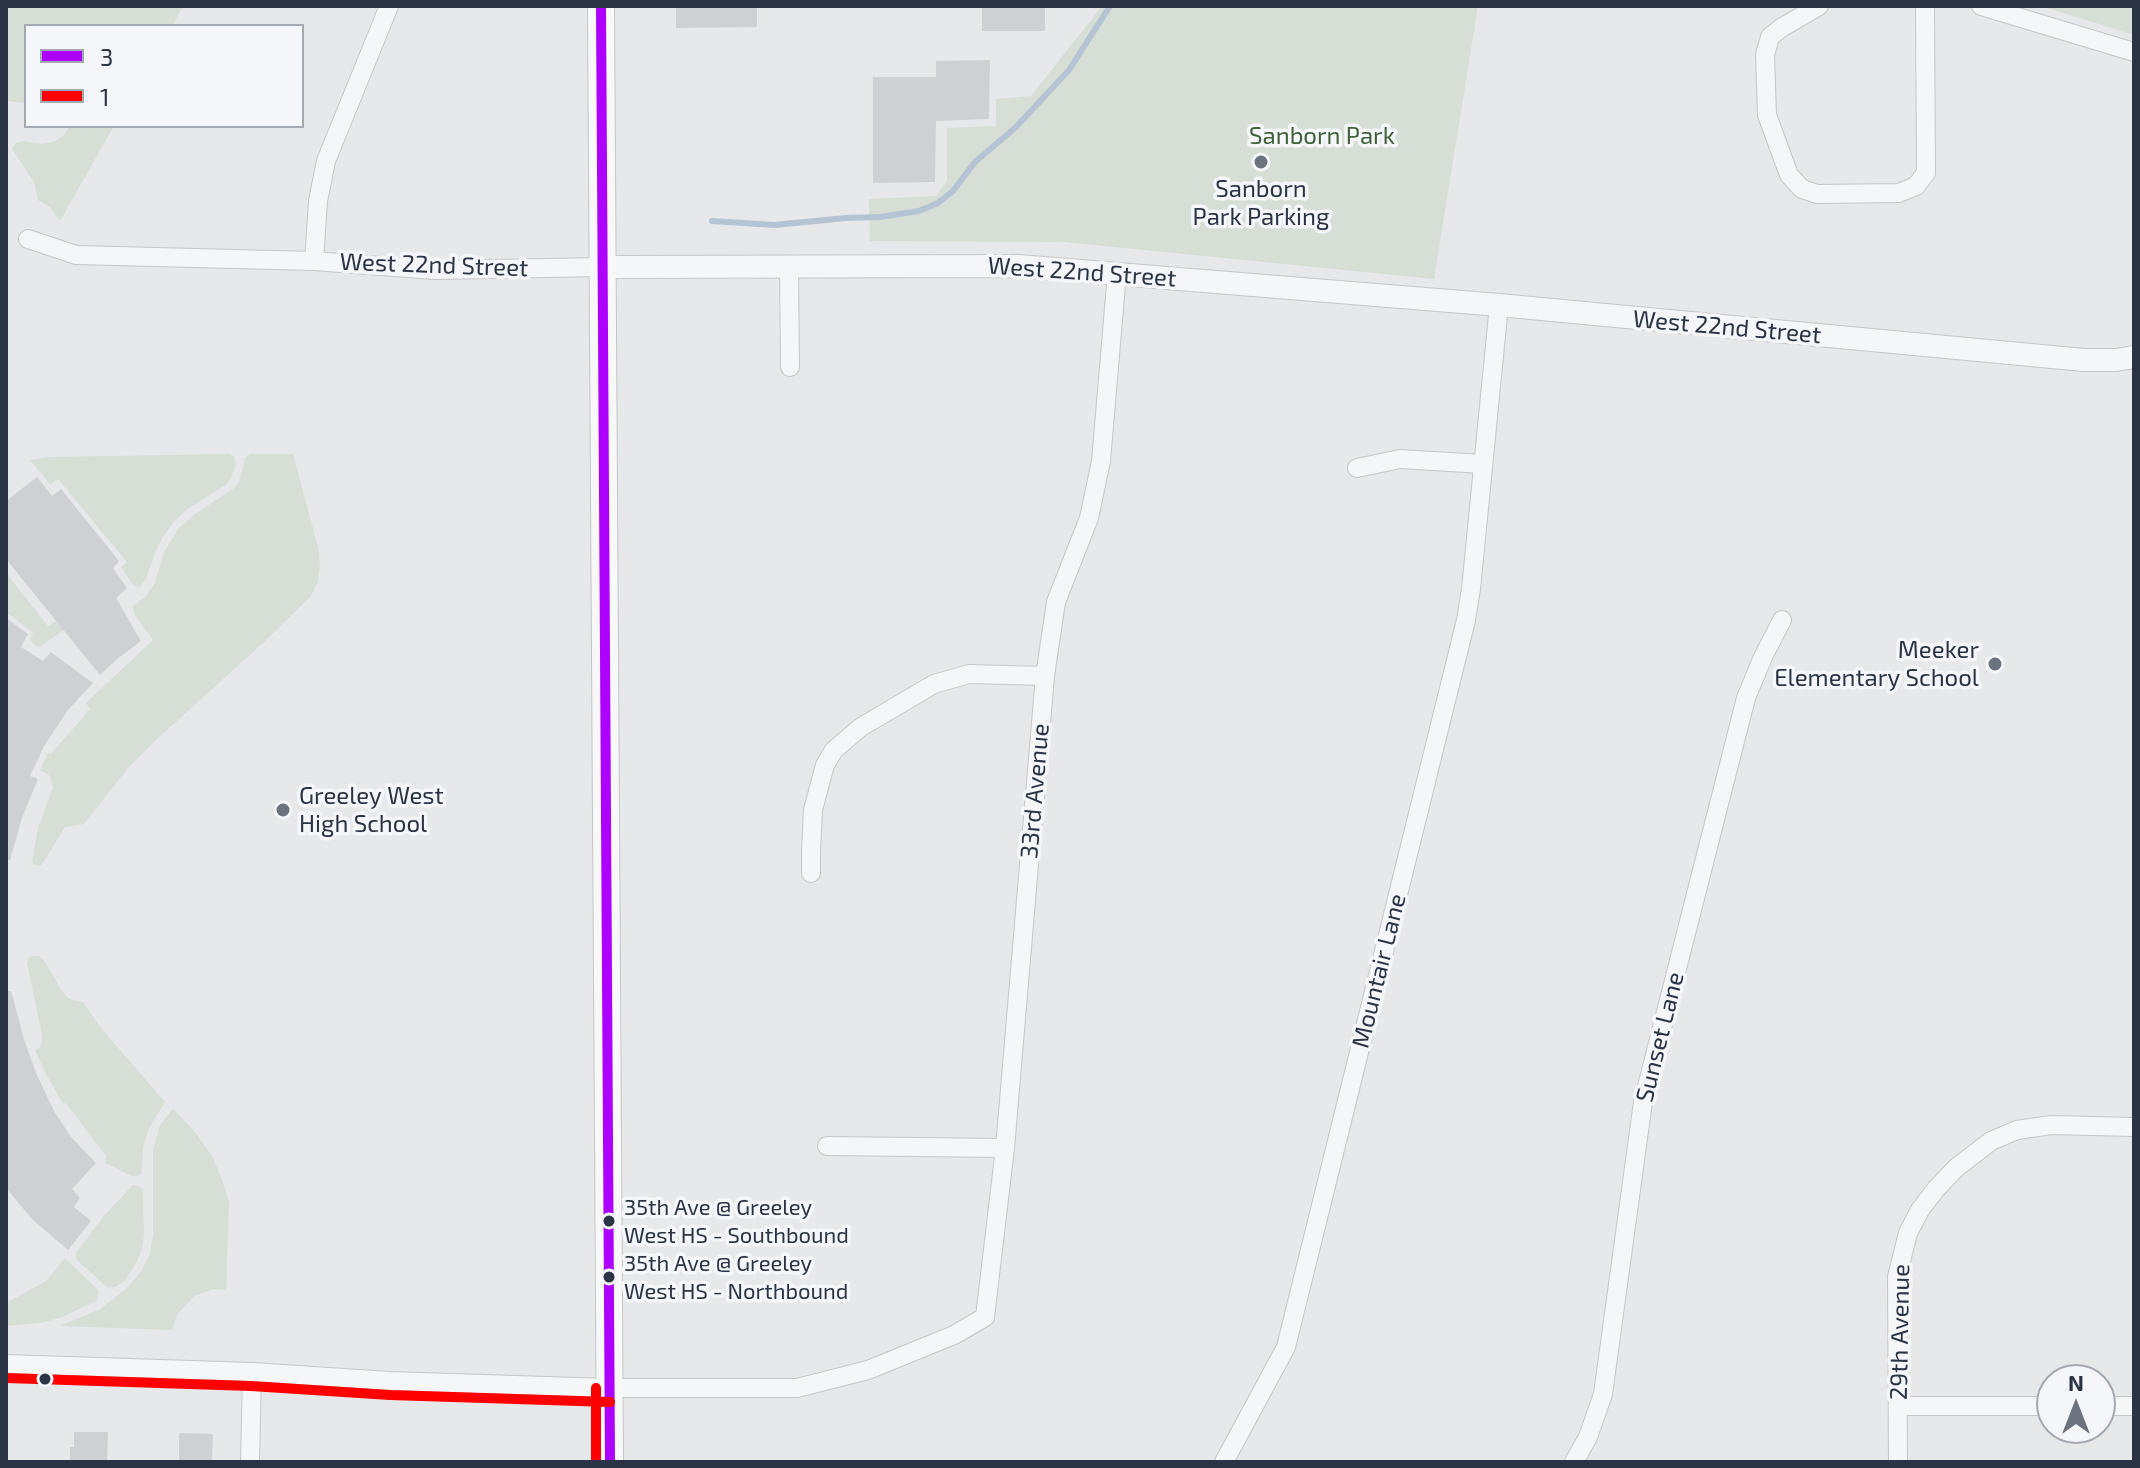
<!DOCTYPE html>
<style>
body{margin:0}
#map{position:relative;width:2140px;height:1468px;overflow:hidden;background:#e6e8ea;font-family:"Exo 2",sans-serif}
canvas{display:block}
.frame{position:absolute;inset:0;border:8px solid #2b3445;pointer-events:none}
.legend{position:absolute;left:24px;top:24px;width:280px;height:104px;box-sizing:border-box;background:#f4f6f9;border:2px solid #a4a8b1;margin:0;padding:10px 14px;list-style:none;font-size:24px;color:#2b3445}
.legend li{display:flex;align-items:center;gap:16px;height:40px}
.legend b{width:40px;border:2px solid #a4a8b1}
.north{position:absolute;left:2036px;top:1364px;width:80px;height:80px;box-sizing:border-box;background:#f4f6f9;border:2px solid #a4a8b1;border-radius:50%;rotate:0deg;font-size:22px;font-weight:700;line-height:32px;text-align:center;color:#2b3445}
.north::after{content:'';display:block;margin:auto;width:28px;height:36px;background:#6c737f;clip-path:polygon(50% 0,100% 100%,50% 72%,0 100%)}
</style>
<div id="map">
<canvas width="2140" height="1468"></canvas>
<div class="frame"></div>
<ul class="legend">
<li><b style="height:10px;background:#ae00ff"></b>3</li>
<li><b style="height:10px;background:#f00"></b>1</li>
</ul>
<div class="north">N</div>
</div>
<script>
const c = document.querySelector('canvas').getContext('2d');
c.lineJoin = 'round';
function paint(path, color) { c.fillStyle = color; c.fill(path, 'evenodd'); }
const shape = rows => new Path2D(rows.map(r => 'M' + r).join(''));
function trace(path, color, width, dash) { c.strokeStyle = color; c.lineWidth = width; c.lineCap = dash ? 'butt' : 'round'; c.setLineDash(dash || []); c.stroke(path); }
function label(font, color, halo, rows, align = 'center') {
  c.font = font + ' "Exo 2",sans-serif'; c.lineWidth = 7; c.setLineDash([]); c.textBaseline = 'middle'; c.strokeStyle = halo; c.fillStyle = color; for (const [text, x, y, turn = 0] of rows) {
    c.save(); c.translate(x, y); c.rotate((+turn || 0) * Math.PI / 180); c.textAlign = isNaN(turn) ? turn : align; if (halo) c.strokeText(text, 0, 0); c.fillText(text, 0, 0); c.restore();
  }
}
paint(shape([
 [6,6,183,6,172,26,26,26,26,103,6,101],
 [1102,6,1478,6,1434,279,1064,242,870,241,869,199,936,196,947,181,947,128,996,126,996,99,1031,96],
 [2041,6,2134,6,2134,35],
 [70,126,114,126,60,221,50,207,38,200,34,182,12,149,16,143,23,141,42,144,54,142,64,135],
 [229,454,233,456,236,463,231,478,226,485,187,509,173,523,163,537,155,553,146,579,139,587,134,586,121,567,127,562,58,479,50,484,30,460,50,457],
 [250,454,293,454,319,551,320,566,318,581,311,596,264,642,157,739,128,768,84,824,65,827,41,866,34,865,32,862,38,828,53,787,49,775,40,770,48,753,51,754,90,709,86,703,153,640,134,614,133,606,146,596,155,583,164,552,179,528,195,514,233,489,239,482,245,458],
 [6,573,48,626,58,620,65,629,38,648,30,640,33,633,6,612],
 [33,956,38,956,43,959,62,991,69,999,83,1002,101,1028,165,1102,149,1128,143,1147,142,1170,141,1174,137,1176,131,1176,105,1163,106,1156,66,1103,63,1104,45,1072,35,1050,39,1048,42,1042,42,1035,27,963,28,959],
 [173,1109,195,1132,212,1156,223,1182,229,1203,226,1290,213,1289,194,1296,177,1315,172,1330,60,1326,100,1309,127,1288,142,1270,150,1254,153,1235,153,1150,160,1125],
 [133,1185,139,1186,143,1190,144,1235,142,1249,136,1263,126,1279,116,1287,108,1288,77,1260,76,1253,103,1217],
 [65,1258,98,1290,98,1298,96,1301,60,1318,40,1323,6,1326,6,1303,46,1281]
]), '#d6ded6');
trace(shape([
 [712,221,774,225,846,218,880,217,919,211,938,203,953,191,975,162,1016,127,1069,70,1110,6]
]), '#b4c4d5', 6);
paint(shape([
 [676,6,757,6,757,27,676,28],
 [982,6,1045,6,1045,31,982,31],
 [990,60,989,119,936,121,935,182,873,183,873,77,936,77,936,61],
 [37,477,52,496,61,489,119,561,113,568,127,588,116,598,141,641,117,659,100,675,6,559,6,501],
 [6,618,28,634,21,647,43,661,51,652,93,683,68,710,44,746,30,776,38,779,22,818,10,860,6,859],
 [6,991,11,991,24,1039,36,1073,54,1111,71,1137,96,1163,72,1189,80,1198,74,1207,91,1221,68,1250,33,1220,6,1188],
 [74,1432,108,1432,107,1462,70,1462,70,1447,74,1447],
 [179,1433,213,1434,212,1462,179,1462]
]), '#ced0d3');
const minor = shape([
 [1819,6,1781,28,1770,37,1765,55,1767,115,1789,175,1802,189,1817,194,1899,193,1916,186,1926,173,1925,6],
 [1981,6,2134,52],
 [28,239,76,255,314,261,435,270,602,267],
 [314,261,318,201,326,161,389,6],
 [789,267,790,367],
 [1357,468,1400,459,1483,464],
 [811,873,811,852,813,810,825,765,834,750,861,727,934,684,969,674,1045,676],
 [827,1146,1005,1148],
 [6,1364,252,1372,390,1381,608,1388,797,1388,868,1370,954,1335,985,1317,1005,1148,1045,676,1056,602,1089,518,1101,461,1117,273],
 [1899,1406,2052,1406],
 [2100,1406,2134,1406],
 [250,1462,252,1372],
 [1224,1462,1286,1347,1466,620,1471,589,1499,305],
 [1574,1462,1588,1437,1603,1394,1643,1102,1746,698,1763,657,1782,620],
 [1898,1462,1897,1277,1908,1233,1920,1210,1936,1189,1956,1168,1991,1141,2017,1130,2051,1125,2134,1127]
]);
const tertiary = shape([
 [602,267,1019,266,1499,305,2084,360,2116,360,2134,357]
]);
const secondary = shape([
 [601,6,610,1462]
]);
trace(minor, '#c4c6c8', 20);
trace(tertiary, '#c4c6c8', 24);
trace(secondary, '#c4c6c8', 28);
trace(minor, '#f5f6f7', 18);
trace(tertiary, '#f5f6f7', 22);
trace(secondary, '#f8f8f8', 26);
trace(shape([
 [601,6,610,1462]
]), '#ae00ff', 10);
trace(shape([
 [6,1378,251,1386,390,1395,610,1402],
 [596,1388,596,1462]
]), '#f00', 10);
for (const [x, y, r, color] of [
 [1261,162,8,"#6c737f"],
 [1995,664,8,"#6c737f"],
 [283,810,8,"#6c737f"],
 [609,1221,7,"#2b3445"],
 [609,1277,7,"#2b3445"],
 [45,1379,7,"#2b3445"]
]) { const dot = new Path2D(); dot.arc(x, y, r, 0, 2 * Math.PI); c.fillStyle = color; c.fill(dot); trace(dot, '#f4f6f9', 3); }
label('22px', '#2b3445', '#f4f6f9', [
 ["35th Ave @ Greeley",624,1208],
 ["West HS - Southbound",624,1236],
 ["35th Ave @ Greeley",624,1264],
 ["West HS - Northbound",624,1292]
], 'left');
label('24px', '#3f6138', '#f4f6f9', [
 ["Sanborn Park",1322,136]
]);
label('24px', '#2b3445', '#f4f6f9', [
 ["Sanborn",1261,189],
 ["Park Parking",1261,217],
 ["Meeker",1979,650,"right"],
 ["Elementary School",1979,678,"right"],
 ["Greeley West",299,796,"left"],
 ["High School",299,824,"left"]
]);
label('24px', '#2b3445', '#f4f6f9', [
 ["West 22nd Street",434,265,2],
 ["West 22nd Street",1082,272,4],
 ["West 22nd Street",1727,327,5],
 ["33rd Avenue",1035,791,-85],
 ["Mountair Lane",1379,971,-76],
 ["Sunset Lane",1660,1037,-76],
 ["29th Avenue",1900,1332,-89]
]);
</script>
